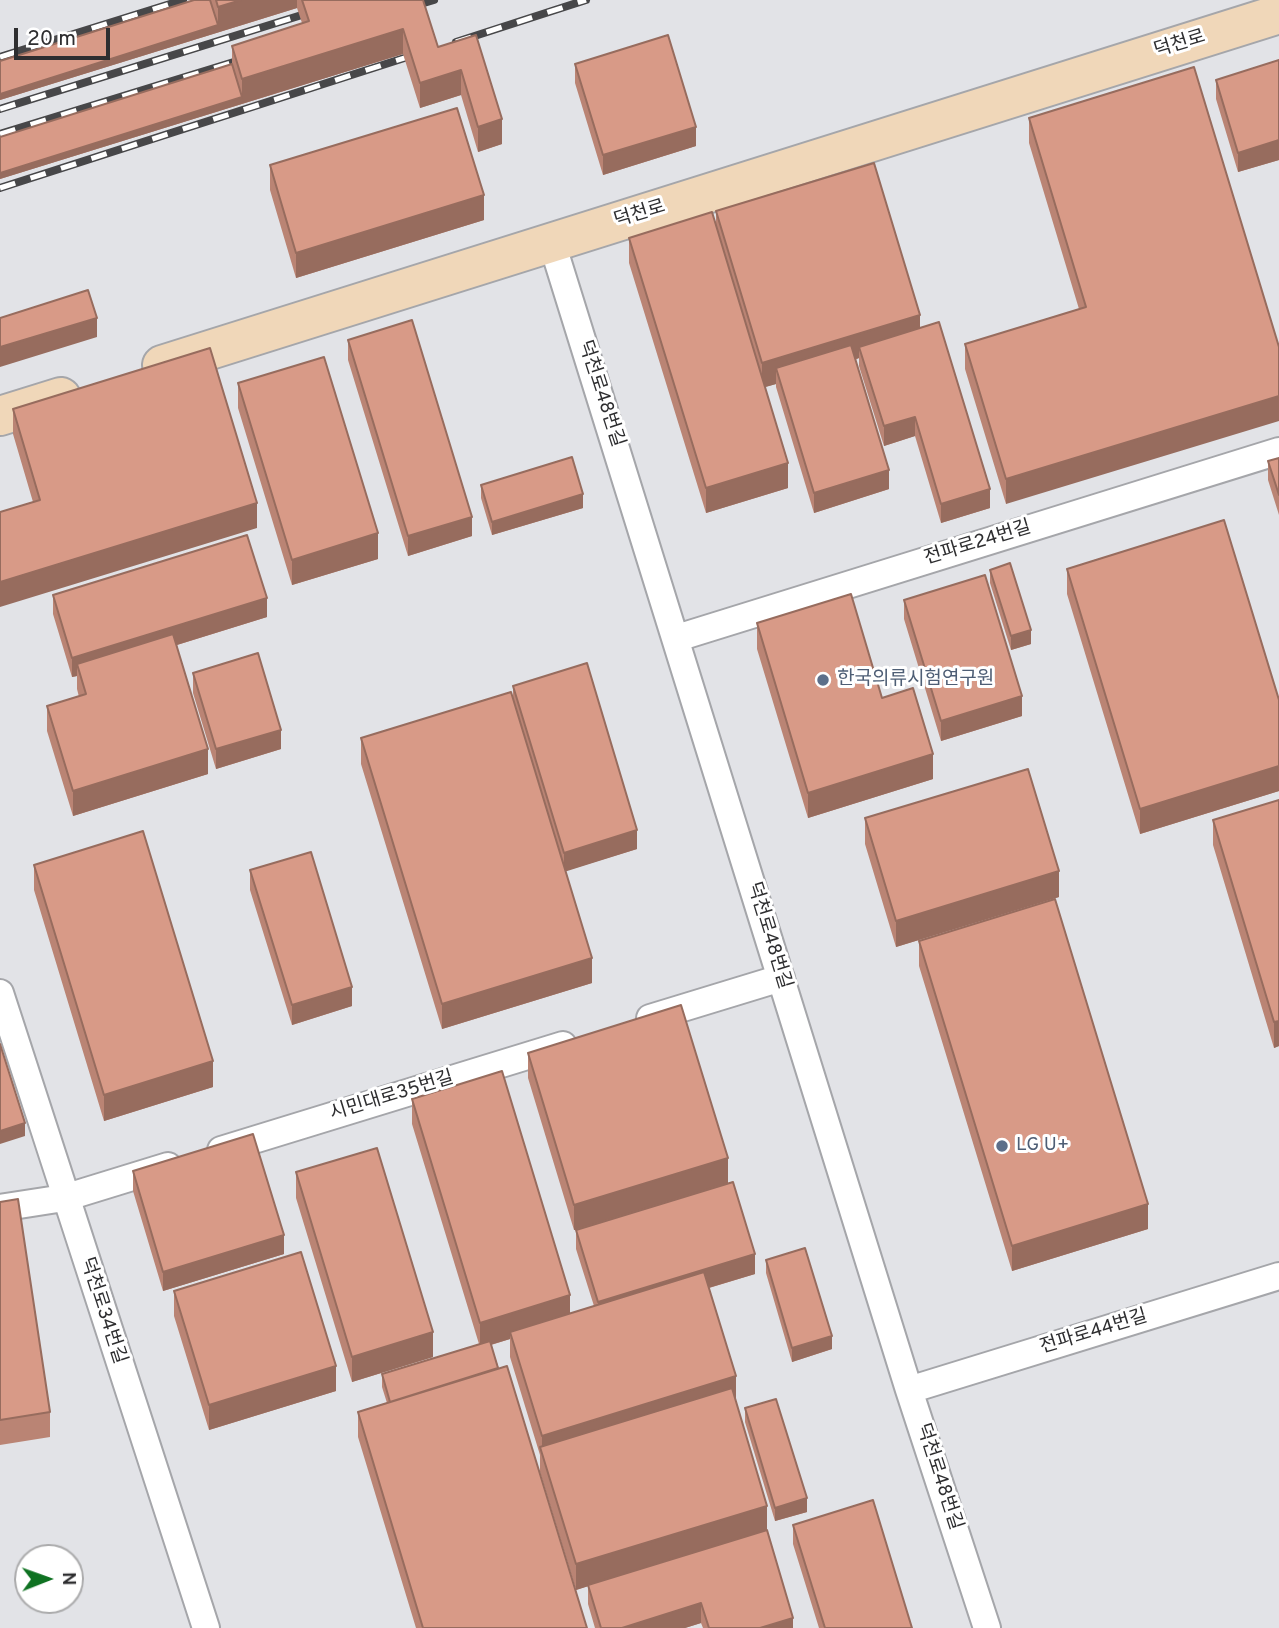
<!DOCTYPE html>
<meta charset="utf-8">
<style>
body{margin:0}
#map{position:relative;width:1279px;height:1628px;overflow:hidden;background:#e2e3e7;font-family:Overpass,sans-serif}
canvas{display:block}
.north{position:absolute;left:14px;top:1544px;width:70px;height:70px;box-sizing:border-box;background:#fff;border:2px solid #ababac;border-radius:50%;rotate:89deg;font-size:19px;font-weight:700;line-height:28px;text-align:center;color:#2e2e30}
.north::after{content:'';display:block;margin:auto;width:24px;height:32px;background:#0f7222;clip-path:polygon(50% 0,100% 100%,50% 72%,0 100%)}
.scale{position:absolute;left:14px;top:28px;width:96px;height:32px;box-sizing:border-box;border:4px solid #2e2e30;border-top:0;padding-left:9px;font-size:21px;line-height:24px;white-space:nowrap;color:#2e2e30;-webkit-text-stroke:5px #fff;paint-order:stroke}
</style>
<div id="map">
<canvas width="1279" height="1628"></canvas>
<div class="north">N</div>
<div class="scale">20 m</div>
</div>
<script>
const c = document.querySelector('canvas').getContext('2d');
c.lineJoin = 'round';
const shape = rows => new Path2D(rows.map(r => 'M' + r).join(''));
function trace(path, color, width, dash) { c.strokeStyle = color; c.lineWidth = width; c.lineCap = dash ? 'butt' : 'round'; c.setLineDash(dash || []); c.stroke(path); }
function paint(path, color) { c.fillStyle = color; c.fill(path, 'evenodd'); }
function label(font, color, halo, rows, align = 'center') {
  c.font = font + ' Overpass,"Noto Sans KR",sans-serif'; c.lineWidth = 6; c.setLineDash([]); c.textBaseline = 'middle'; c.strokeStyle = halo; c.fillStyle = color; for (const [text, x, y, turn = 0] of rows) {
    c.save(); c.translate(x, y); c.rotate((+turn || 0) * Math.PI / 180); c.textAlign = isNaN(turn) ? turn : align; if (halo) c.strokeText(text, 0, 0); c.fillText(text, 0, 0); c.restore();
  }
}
const street = shape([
 [552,243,909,1390,987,1628],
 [677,638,1279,451],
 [0,993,206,1628],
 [650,1018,781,978],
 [221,1150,563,1045],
 [0,1208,64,1198,168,1166],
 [909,1390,1279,1276]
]);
const secondary = shape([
 [162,365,1279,14],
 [0,416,61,397]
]);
trace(street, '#a5a6aa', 30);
trace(secondary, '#a5a6aa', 42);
trace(street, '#fff', 26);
trace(secondary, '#f0d7b9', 38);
const rail = shape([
 [407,8,434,0],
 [456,42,586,0],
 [0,57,183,0],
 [0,109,350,0],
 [0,134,250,57],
 [0,188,423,52]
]);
trace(rail, '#474749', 8);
trace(rail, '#fff', 5, [16]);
paint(shape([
 [194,0,423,0,438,47,476,35,502,144,478,152,461,95,420,108,403,54,0,179,0,137,232,64,232,46,302,23,297,8,0,100,0,61],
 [1279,60,1279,160,1238,172,1216,99,1216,80],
 [575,64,696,146,603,175,575,83],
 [1194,67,1006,504,965,369,965,344,1079,309,1029,143,1029,118],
 [270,165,484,220,296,278,270,190],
 [716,211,920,329,990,508,941,523,915,436,884,446,859,366,859,358,855,360,889,489,814,513,776,387,776,384,765,387,788,488,706,513,629,263,629,238,716,225],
 [348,340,472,536,408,556,348,360],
 [238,383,378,559,292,585,238,408],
 [13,409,257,528,33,502,13,434],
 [1279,458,1279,515,1268,480,1268,461],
 [481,485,583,508,492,535,481,498],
 [1067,569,1279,700,1279,791,1140,834,1067,594],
 [990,570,1031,644,1011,650,990,583],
 [53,595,267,617,177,645,208,774,73,816,47,731,47,706,79,697,77,689,77,676,72,677,53,614],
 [904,600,1022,716,941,741,904,619],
 [757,623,882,698,933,779,808,818,757,649],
 [193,673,281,749,216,769,193,693],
 [513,686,637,849,565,871,592,983,442,1029,361,764,361,738,513,700],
 [1279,800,1279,1046,1274,1048,1213,845,1213,820],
 [865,818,1059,897,896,947,865,844],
 [34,865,213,1087,104,1121,34,890],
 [250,870,352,1006,292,1025,250,890],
 [919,941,1148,1229,1012,1271,919,966],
 [528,1053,728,1183,755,1274,709,1288,767,1531,793,1628,703,1628,701,1623,685,1628,595,1628,588,1604,588,1586,576,1590,540,1472,540,1455,510,1357,510,1339,491,1345,587,1628,416,1628,358,1437,358,1412,387,1403,382,1387,382,1374,479,1344,412,1124,412,1099,570,1313,594,1306,576,1249,576,1230,574,1230,528,1078],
 [133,1171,284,1254,163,1291,133,1191],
 [296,1172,433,1357,352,1382,296,1198],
 [0,1202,50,1412,50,1437,0,1445],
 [766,1260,832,1349,792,1362,766,1273],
 [174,1291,336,1391,209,1430,174,1316],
 [745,1408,807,1512,775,1521,745,1422],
 [793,1525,912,1628,819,1628,793,1544]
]), '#ba8474');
paint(shape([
 [241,0,297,0,297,8,0,100,0,94,218,25,218,7],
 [403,29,403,54,0,179,0,173,242,97,242,79],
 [461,70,461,95,420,108,420,83],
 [502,119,502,144,478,152,478,127],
 [696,127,696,146,603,175,603,155],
 [1279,140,1279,160,1238,172,1238,153],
 [484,195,484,220,296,278,296,253],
 [920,315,920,340,859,347,859,358,781,382,776,368,776,384,762,388,762,363],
 [97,318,97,337,0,367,0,347],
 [1279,396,1279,421,1006,504,1006,479],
 [915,417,915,436,884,446,884,426],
 [788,463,788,488,706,513,706,488],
 [889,470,889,489,814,513,814,493],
 [990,489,990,508,941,523,941,504],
 [583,494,583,508,492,535,492,522],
 [257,503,257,528,0,607,0,582],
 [472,517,472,536,408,556,408,536],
 [378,533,378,559,292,585,292,560],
 [267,598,267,617,80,675,77,664,77,676,72,677,72,658],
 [1031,630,1031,644,1011,650,1011,636],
 [1022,696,1022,716,941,741,941,721],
 [281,730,281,749,216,769,216,749],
 [208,749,208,774,73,816,73,791],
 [933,754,933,779,808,818,808,793],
 [1279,766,1279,791,1140,834,1140,809],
 [637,830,637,849,564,872,564,853],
 [1059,871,1059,897,896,947,896,921],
 [592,958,592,983,442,1029,442,1004],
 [352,987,352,1006,292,1025,292,1005],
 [1279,1021,1279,1046,1274,1048,1274,1022],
 [213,1061,213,1087,104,1121,104,1095],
 [25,1123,25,1136,0,1144,0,1131],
 [728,1158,728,1183,574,1230,574,1205],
 [1148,1204,1148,1229,1012,1271,1012,1246],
 [284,1235,284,1254,163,1291,163,1272],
 [755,1254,755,1274,598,1321,598,1302],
 [570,1295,570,1320,510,1332,510,1339,480,1348,480,1323],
 [433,1332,433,1357,352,1382,352,1357],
 [832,1336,832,1349,792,1362,792,1348],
 [336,1366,336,1391,209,1430,209,1405],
 [736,1376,736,1401,542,1453,542,1436],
 [807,1498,807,1512,775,1521,775,1508],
 [767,1506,767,1531,576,1590,576,1564],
 [701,1603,701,1623,685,1628,622,1628],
 [793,1618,793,1628,760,1628]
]), '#976c5e');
const building = shape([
 [194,0,210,0,218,25,0,94,0,61,194,0],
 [216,0,241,0,218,7,216,0],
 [302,0,423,0,438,47,476,35,502,119,478,127,461,70,420,83,403,29,242,79,232,46,309,21,302,0],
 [668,35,696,127,603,155,575,64,668,35],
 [1279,60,1279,140,1238,153,1216,80,1279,60],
 [232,64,242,97,0,173,0,137,232,64],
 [1194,67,1279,347,1279,396,1006,479,965,344,1086,307,1029,118,1194,67],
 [457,108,484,195,296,253,270,165,457,108],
 [874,163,920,315,762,363,716,211,874,163],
 [712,212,788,463,706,488,629,238,712,212],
 [88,290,97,318,0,347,0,318,88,290],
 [412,320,472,517,408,536,348,340,412,320],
 [939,322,990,489,941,504,915,417,884,426,859,347,939,322],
 [851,345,889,470,814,493,776,368,851,345],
 [210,348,257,503,0,582,0,512,40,500,13,409,210,348],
 [324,357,378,533,292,560,238,383,324,357],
 [572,457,583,494,492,522,481,485,572,457],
 [1279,458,1279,495,1268,461,1279,458],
 [1224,520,1279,700,1279,766,1140,809,1067,569,1224,520],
 [247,535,267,598,72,658,53,595,247,535],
 [1010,563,1031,630,1011,636,990,570,1010,563],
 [985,575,1022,696,941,721,904,600,985,575],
 [851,594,882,698,913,688,933,754,808,793,757,623,851,594],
 [173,634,208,749,73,791,47,706,86,694,77,664,173,634],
 [258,653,281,730,216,749,193,673,258,653],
 [587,663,637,830,564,853,513,686,587,663],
 [511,692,592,958,442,1004,361,738,511,692],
 [1028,769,1059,871,896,921,865,818,1028,769],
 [1279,800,1279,1021,1274,1022,1213,820,1279,800],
 [143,831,213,1061,104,1095,34,865,143,831],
 [311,852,352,987,292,1005,250,870,311,852],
 [1055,899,1148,1204,1012,1246,919,941,1055,899],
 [681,1005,728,1158,574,1205,528,1053,681,1005],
 [0,1044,25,1123,0,1131,0,1044],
 [502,1071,570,1295,480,1323,412,1099,502,1071],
 [253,1134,284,1235,163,1272,133,1171,253,1134],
 [377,1148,433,1332,352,1357,296,1172,377,1148],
 [733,1182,755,1254,598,1302,576,1230,733,1182],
 [18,1199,50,1412,0,1420,0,1202,18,1199],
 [805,1248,832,1336,792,1348,766,1260,805,1248],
 [301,1252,336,1366,209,1405,174,1291,301,1252],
 [704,1272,736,1376,542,1436,510,1332,704,1272],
 [490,1341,498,1368,390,1402,382,1374,490,1341],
 [507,1366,587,1628,423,1628,358,1412,507,1366],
 [732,1388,767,1506,576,1564,540,1447,732,1388],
 [776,1399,807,1498,775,1508,745,1408,776,1399],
 [873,1500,912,1628,825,1628,793,1525,873,1500],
 [767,1530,793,1618,760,1628,709,1628,701,1603,622,1628,601,1628,588,1585,767,1530]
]);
paint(building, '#d89a87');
trace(building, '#976c5e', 2);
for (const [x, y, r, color] of [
 [823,680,7,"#5c6f8a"],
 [1002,1146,7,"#5c6f8a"]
]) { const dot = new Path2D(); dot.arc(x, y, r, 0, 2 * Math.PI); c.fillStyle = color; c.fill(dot); trace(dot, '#fff', 2.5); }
label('19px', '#2e2e30', '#fff', [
 ["덕천로",1180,45,-17],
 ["덕천로",640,215,-17],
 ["덕천로48번길",600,394,72],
 ["전파로24번길",978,544,-17],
 ["덕천로48번길",768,936,73],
 ["시민대로35번길",392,1097,-17],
 ["덕천로34번길",102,1311,72],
 ["전파로44번길",1094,1333,-17],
 ["덕천로48번길",938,1477,72]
]);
label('19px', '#4e5e75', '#fff', [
 ["한국의류시험연구원",837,680],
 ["LG U+",1016,1146]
], 'left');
</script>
